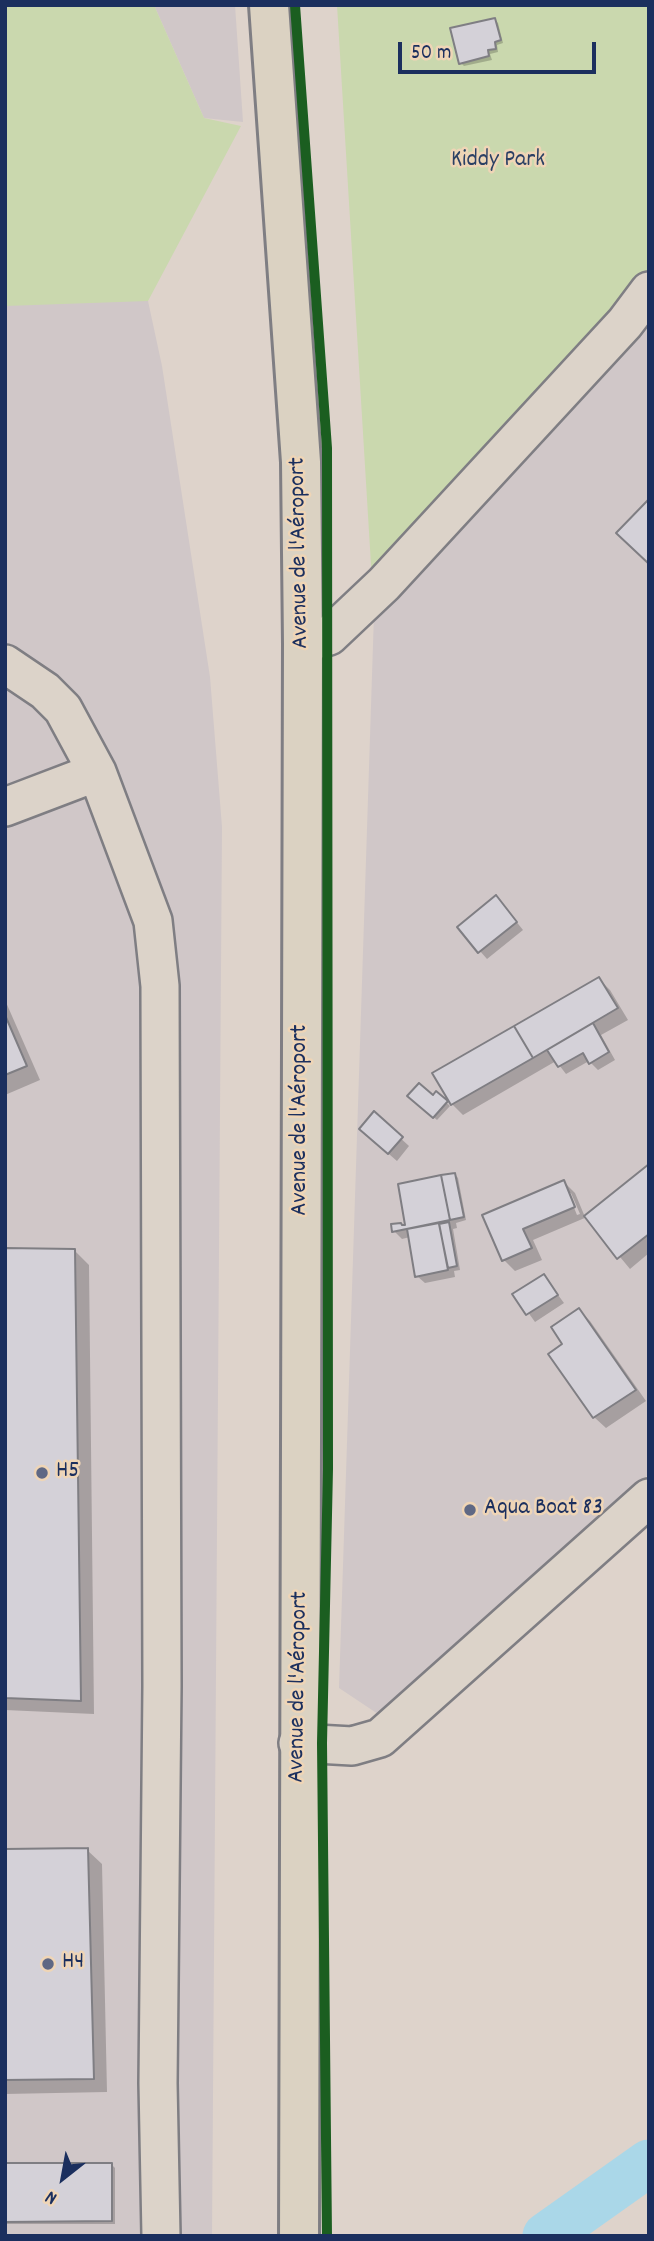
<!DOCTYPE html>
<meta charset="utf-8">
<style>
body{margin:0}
#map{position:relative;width:654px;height:2241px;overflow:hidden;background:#ded3cb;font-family:Dekko,sans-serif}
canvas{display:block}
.frame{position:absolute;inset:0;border:7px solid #1b2f5e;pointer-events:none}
.north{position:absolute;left:28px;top:2143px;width:70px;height:70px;-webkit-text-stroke:5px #efd5b6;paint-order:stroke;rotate:211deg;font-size:19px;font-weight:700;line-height:28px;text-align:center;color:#1b2f5e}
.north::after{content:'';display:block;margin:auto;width:24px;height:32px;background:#1b2f5e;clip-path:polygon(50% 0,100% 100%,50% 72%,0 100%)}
.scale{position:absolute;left:398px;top:42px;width:198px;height:32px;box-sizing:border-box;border:4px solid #1b2f5e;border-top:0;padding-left:9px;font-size:21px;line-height:24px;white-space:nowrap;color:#1b2f5e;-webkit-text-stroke:5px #efd5b6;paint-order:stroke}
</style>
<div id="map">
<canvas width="654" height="2241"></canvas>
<div class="frame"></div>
<div class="north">N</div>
<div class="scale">50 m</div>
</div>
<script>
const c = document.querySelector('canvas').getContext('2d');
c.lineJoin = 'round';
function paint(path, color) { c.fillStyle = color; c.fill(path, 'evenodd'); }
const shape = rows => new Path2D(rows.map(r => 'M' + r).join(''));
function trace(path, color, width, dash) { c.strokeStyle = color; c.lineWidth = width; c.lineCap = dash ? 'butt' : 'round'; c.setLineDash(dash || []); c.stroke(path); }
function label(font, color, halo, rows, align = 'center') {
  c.font = font + ' Dekko,sans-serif'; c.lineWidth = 5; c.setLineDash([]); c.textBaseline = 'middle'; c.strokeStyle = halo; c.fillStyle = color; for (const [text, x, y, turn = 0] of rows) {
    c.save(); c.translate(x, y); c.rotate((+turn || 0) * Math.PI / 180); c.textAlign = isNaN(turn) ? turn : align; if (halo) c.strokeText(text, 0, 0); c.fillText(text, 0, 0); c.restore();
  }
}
paint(shape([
 [5,5,68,5,148,301,162,366,210,677,222,827,212,2236,5,2236],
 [154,5,235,5,243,122,204,118],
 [649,320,649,1474,378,1714,339,1688,374,614,606,374]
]), '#d0c7c8');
paint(shape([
 [5,5,154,5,204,118,241,126,148,301,5,306],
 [337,5,649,5,649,320,606,374,374,614]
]), '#cad8ae');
paint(shape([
 [495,20,498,23,503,43,497,45,498,52,490,54,492,60,464,66,461,63],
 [503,905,523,930,487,959,459,927],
 [599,979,610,990,628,1020,601,1035,615,1060,598,1070,589,1061,566,1074,556,1061,463,1115,452,1104],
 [5,1000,40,1080,5,1095],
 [437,1094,450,1106,437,1120,410,1096,433,1098],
 [374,1114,409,1146,397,1161,368,1136],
 [649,1167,649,1253,630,1269,587,1217,533,1240,542,1260,515,1271,504,1260,485,1216,564,1182,575,1193,585,1217],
 [568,1193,571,1193,580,1214,577,1215],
 [455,1174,458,1178,466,1220,456,1223,457,1228,453,1229,460,1270,454,1271,455,1277,425,1283,417,1276,410,1237,402,1239,394,1231,408,1227],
 [5,1250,74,1250,89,1265,94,1714,5,1710],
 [544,1276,564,1303,535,1322,515,1294],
 [579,1310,590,1321,646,1401,606,1428,594,1417,551,1354,565,1344],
 [87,1850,102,1864,107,2092,5,2094,5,1851],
 [111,2164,115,2168,115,2224,5,2224,5,2165]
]), '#0003');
trace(shape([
 [546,2236,649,2163]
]), '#aad7e8', 47);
const building = shape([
 [495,18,501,40,495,42,496,49,488,50,489,56,459,64,450,28,495,18],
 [649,499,649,564,616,533,649,499],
 [496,895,517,922,478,953,457,927,496,895],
 [599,977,618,1008,533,1058,514,1026,599,977],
 [5,1015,27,1066,5,1075,5,1015],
 [593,1023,609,1052,589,1064,583,1053,558,1067,547,1050,593,1023],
 [514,1026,533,1058,451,1105,432,1073,514,1026],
 [419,1083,433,1095,436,1091,448,1101,433,1118,407,1096,419,1083],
 [374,1111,403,1137,388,1154,359,1129,374,1111],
 [649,1164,649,1234,617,1259,584,1216,649,1164],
 [455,1173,464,1217,450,1220,441,1175,455,1173],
 [441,1175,450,1220,392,1232,391,1224,401,1223,402,1225,405,1225,398,1184,441,1175],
 [564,1180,575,1207,523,1229,532,1248,502,1261,482,1215,564,1180],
 [449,1222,457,1266,448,1268,439,1224,449,1222],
 [439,1223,448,1270,415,1277,407,1229,439,1223],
 [5,1248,75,1249,81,1701,5,1698,5,1248],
 [544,1274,558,1295,526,1315,512,1294,544,1274],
 [579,1308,636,1390,593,1418,548,1354,562,1344,551,1327,579,1308],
 [88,1848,94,2079,5,2080,5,1849,88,1848],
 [5,2163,112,2163,112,2221,5,2222,5,2163]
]);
paint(building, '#d4d1d8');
trace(building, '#7f7e83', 2);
const minor = shape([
 [303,644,329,636,384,584,625,323,649,291],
 [5,664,45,691,63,709,97,772,153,921,160,986,162,1686,158,2083,161,2236],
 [5,807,97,772],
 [298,1743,352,1746,380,1738,649,1498]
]);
const major = shape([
 [269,5,301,462,303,644,299,2236]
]);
trace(minor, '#7f7e83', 42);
trace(major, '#7f7e83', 44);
trace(minor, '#dcd3c9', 37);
trace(major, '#dbd2c2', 38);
trace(shape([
 [295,5,327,448,328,1469,322,1743,327,2236]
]), '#1b5e20', 10);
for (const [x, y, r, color] of [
 [42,1473,7,"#5f6884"],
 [470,1510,7,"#5f6884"],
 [48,1964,7,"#5f6884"]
]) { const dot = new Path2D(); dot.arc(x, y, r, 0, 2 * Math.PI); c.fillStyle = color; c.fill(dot); trace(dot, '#efd5b6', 2.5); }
label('24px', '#2b4064', '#efd5b6', [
 ["Kiddy Park",498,162]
]);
label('24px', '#1b2f5e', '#efd5b6', [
 ["Avenue de l'Aéroport",301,553,-91],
 ["Avenue de l'Aéroport",302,1120,-90],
 ["Avenue de l'Aéroport",300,1687,-89]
]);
label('24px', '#1b2f5e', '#efd5b6', [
 ["H5",56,1473],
 ["Aqua Boat 83",484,1510],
 ["H4",62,1964]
], 'left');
</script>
